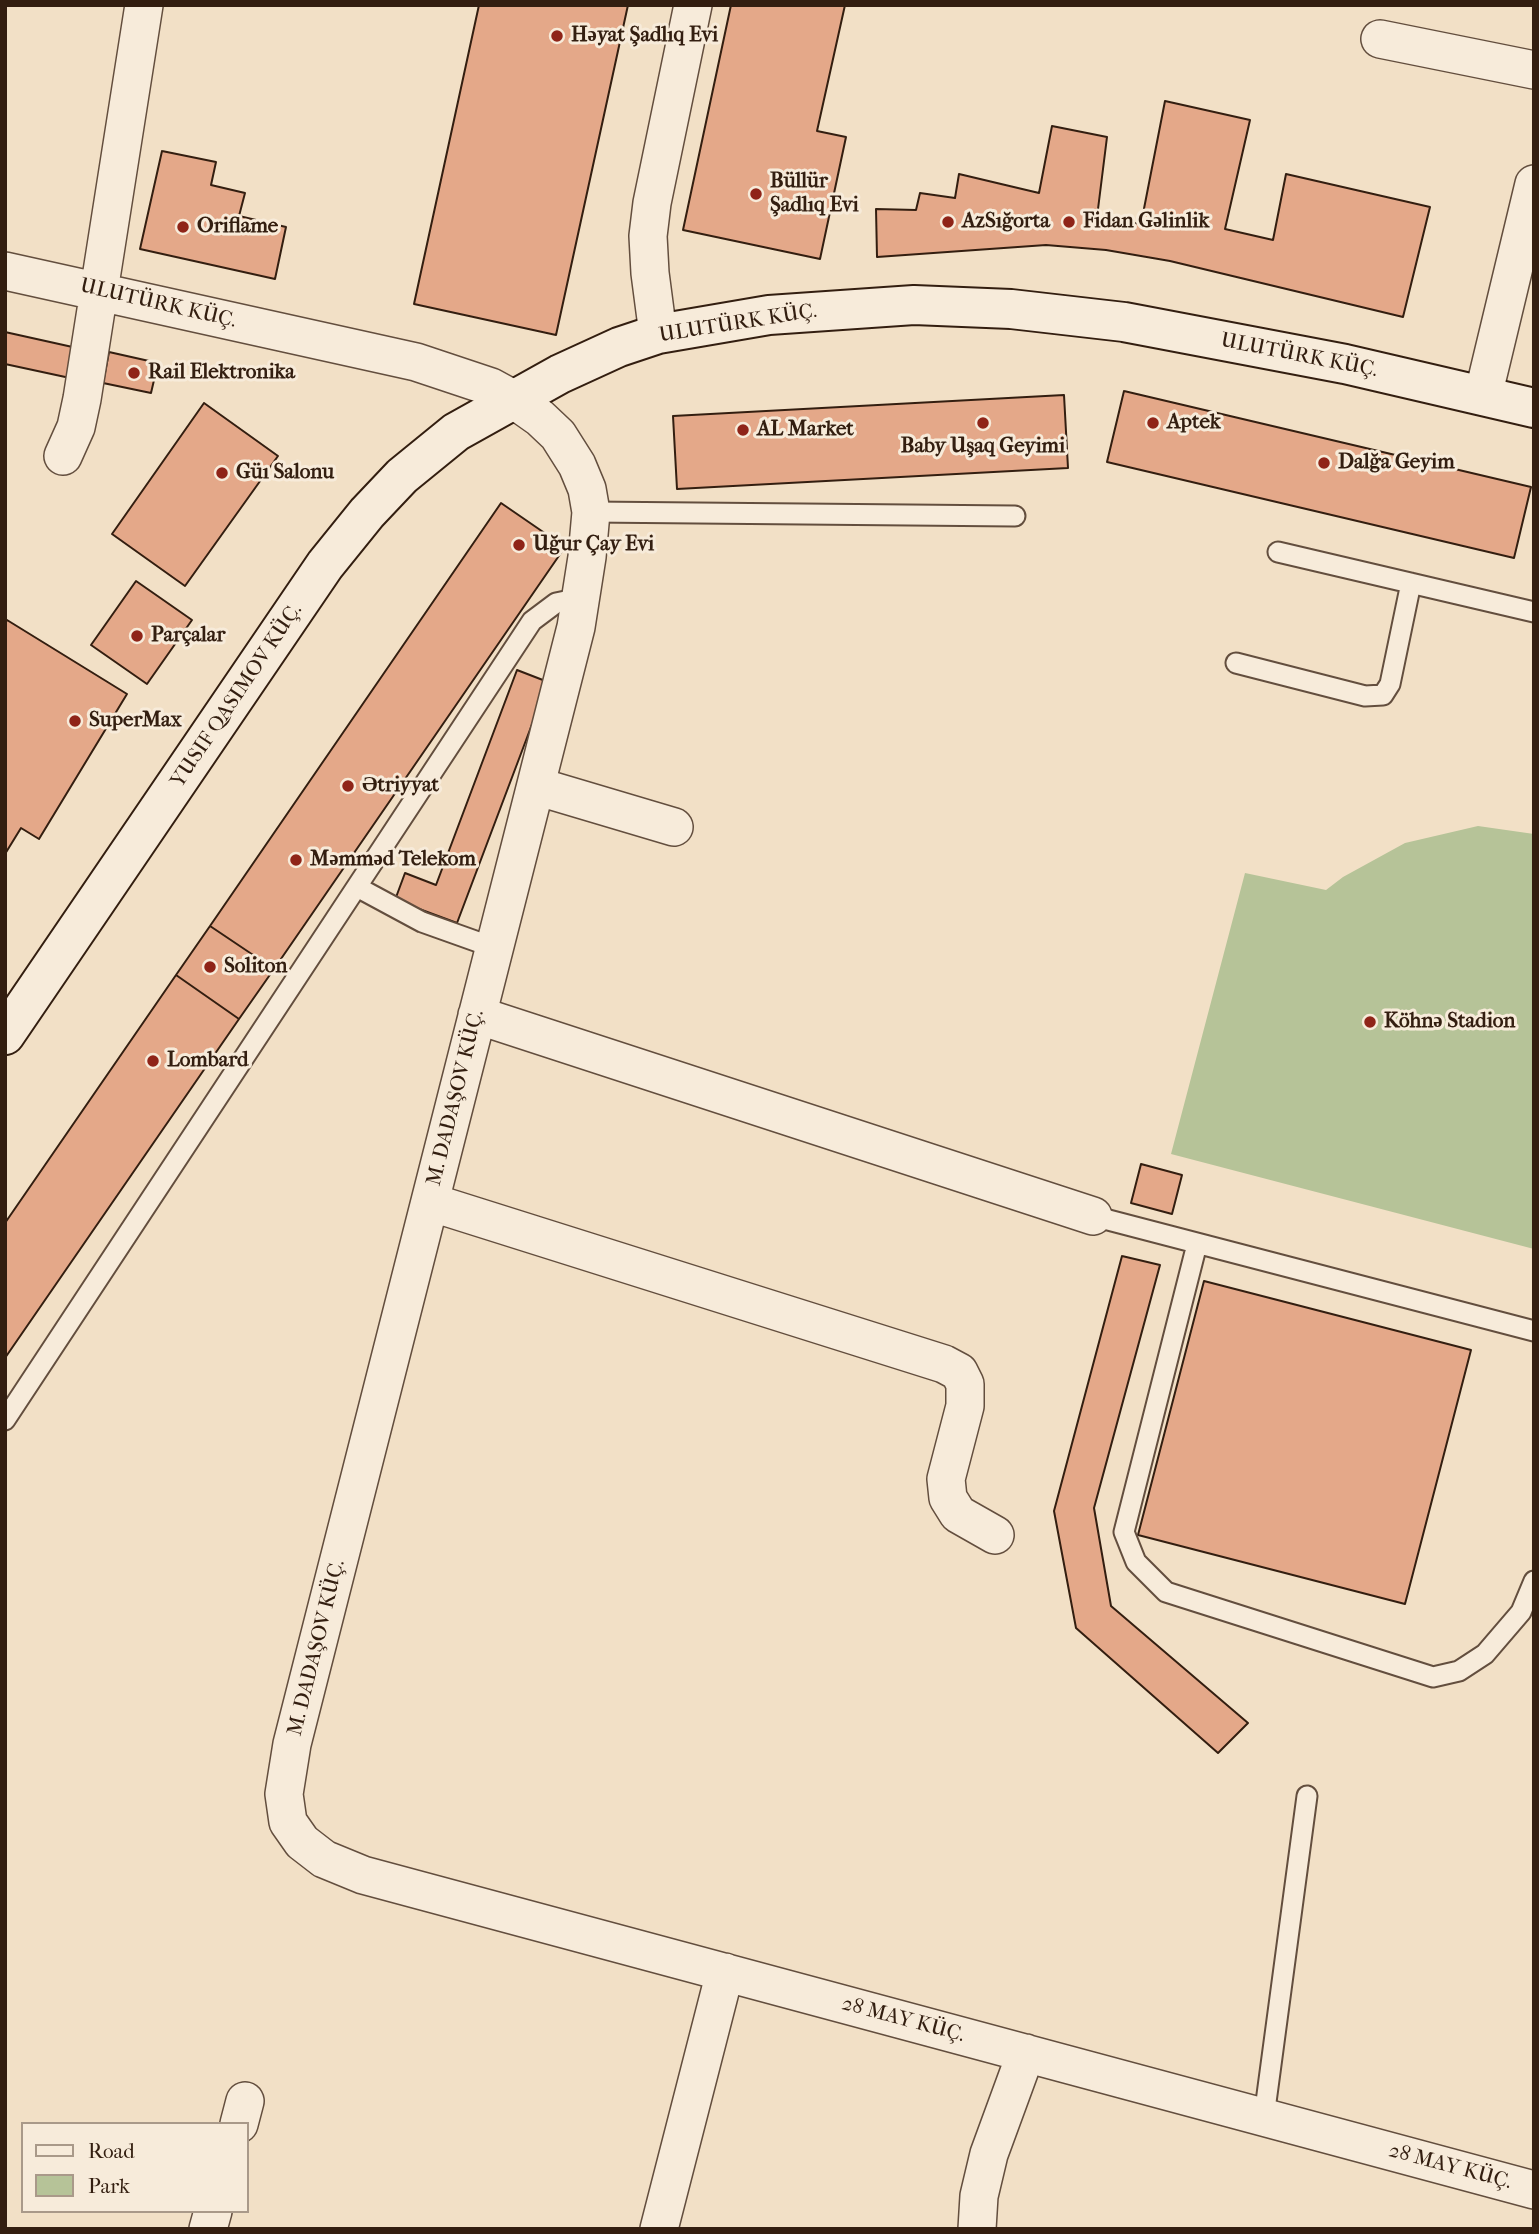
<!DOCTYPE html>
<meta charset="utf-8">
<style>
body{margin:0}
#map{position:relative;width:1539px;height:2234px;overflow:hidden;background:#f2e0c6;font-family:"IM FELL French Canon",serif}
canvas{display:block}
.frame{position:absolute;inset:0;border:7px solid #331e10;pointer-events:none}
.legend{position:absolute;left:21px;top:2122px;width:228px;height:91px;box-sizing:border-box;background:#f7ebda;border:2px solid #a99989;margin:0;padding:9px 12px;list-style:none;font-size:21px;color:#331e10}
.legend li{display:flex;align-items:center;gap:14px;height:35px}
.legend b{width:35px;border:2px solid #a99989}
</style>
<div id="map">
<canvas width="1539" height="2234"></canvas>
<div class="frame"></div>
<ul class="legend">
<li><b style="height:9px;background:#f7ebda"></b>Road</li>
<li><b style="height:19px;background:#b6c398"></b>Park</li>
</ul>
</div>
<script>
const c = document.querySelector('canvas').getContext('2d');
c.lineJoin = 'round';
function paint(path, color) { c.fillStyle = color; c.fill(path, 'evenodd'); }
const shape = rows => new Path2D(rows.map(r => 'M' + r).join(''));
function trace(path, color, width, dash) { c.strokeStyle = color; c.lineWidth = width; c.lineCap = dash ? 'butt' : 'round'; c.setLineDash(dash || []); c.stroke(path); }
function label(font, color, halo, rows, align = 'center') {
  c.font = font + ' "IM FELL French Canon",serif'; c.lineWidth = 6; c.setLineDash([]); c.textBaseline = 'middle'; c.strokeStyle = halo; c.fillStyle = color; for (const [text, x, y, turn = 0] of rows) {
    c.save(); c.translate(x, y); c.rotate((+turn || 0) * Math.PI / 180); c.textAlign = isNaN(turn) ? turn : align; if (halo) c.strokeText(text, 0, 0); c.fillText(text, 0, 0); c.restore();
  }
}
paint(shape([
 [1478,826,1534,834,1534,1249,1171,1154,1245,873,1326,890,1343,877,1405,843]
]), '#b6c398');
const building = shape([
 [479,5,628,5,556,335,414,304,479,5],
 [731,5,845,5,817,131,846,137,820,259,683,230,731,5],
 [1165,101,1250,120,1225,229,1273,240,1286,174,1430,207,1403,317,1170,261,1106,250,1046,245,877,257,876,209,916,210,920,193,955,198,959,174,1039,193,1052,126,1107,137,1097,217,1141,224,1165,101],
 [162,151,216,162,211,185,245,193,239,216,286,227,275,279,140,249,162,151],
 [5,332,77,348,70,378,5,364,5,332],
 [109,352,158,363,151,393,103,383,109,352],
 [1124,391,1531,487,1514,558,1107,462,1124,391],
 [1064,395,1068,468,677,489,673,416,1064,395],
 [204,403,278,456,185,586,112,534,204,403],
 [501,503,565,547,274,969,210,926,501,503],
 [136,581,192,620,147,684,91,645,136,581],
 [7,620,127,694,39,839,21,828,5,854,5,623,7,620],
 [517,670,548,682,457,923,395,900,405,873,436,885,517,670],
 [210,926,274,969,239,1019,176,975,210,926],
 [176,975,239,1019,5,1358,5,1223,176,975],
 [1141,1164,1182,1175,1172,1214,1131,1203,1141,1164],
 [1122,1256,1160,1265,1094,1508,1111,1606,1248,1723,1218,1753,1076,1628,1054,1511,1122,1256],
 [1204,1281,1471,1350,1405,1604,1138,1535,1204,1281]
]);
paint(building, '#e4a889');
trace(building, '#331e10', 2);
const lane = shape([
 [591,512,1015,516],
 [1278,552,1534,612],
 [1236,663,1365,696,1383,695,1390,684,1411,583],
 [357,887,422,922,495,948],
 [1093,1216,1534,1331],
 [1197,1244,1124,1532,1136,1562,1166,1592,1433,1677,1459,1671,1485,1654,1521,1612,1534,1581],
 [5,1420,532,621,556,603,580,598],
 [1264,2117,1307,1796]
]);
const street = shape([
 [1380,39,1534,70],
 [5,271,416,362,491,387,513,399,540,418,558,435,577,465,587,489,591,512,587,557,576,627,292,1744,284,1794,288,1822,302,1842,324,1859,363,1875,1534,2190],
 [658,334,650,273,648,236,652,203,693,5],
 [1483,396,1534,184],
 [63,456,76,427,82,399,144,5],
 [536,786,674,827],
 [477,1015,1093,1216],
 [430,1202,944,1364,959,1372,965,1384,965,1406,946,1479,948,1498,958,1514,995,1535],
 [239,2124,245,2101],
 [208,2229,213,2211],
 [659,2229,725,1972],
 [977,2229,979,2196,989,2154,1026,2053]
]);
const secondary = shape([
 [5,1035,325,565,367,513,402,476,456,432,560,374,619,347,658,334,769,315,914,305,1011,309,1124,322,1345,364,1534,408]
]);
trace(lane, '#634e3e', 23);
trace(street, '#634e3e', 40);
trace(secondary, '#331e10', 42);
trace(lane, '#f7ebda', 19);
trace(street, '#f7ebda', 37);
trace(secondary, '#f7ebda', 38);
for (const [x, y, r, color] of [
 [557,36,7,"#8f2418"],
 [756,194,7,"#8f2418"],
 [948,222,7,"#8f2418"],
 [1069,222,7,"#8f2418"],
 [183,227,7,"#8f2418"],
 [134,373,7,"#8f2418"],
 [983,423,7,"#8f2418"],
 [1153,423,7,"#8f2418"],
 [743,430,7,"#8f2418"],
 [1324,463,7,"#8f2418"],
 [222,473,7,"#8f2418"],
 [519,545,7,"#8f2418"],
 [137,636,7,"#8f2418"],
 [75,721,7,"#8f2418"],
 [348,786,7,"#8f2418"],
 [296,860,7,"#8f2418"],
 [210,967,7,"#8f2418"],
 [1370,1022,7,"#8f2418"],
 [153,1061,7,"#8f2418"]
]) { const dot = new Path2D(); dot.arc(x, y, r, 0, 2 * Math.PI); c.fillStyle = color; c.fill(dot); trace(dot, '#f7ebda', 2.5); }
label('bold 21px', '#331e10', '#f7ebda', [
 ["Həyat Şadlıq Evi",571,36],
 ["Büllür",770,182],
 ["Şadlıq Evi",770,206],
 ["AzSığorta",962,222],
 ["Fidan Gəlinlik",1083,222],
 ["Oriflame",197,227],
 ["Rail Elektronika",148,373],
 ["Aptek",1167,423],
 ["AL Market",757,430],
 ["Baby Uşaq Geyimi",983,447,"center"],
 ["Dalğa Geyim",1338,463],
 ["Güı Salonu",236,473],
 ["Uğur Çay Evi",533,545],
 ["Parçalar",151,636],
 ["SuperMax",89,721],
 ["Ətriyyat",362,786],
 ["Məmməd Telekom",310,860],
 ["Soliton",224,967],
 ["Köhnə Stadion",1384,1022],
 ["Lombard",167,1061]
], 'left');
label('21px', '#331e10', '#f7ebda', [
 ["ULUTÜRK KÜÇ.",158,304,13],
 ["ULUTÜRK KÜÇ.",738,324,-9],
 ["ULUTÜRK KÜÇ.",1299,356,11],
 ["YUSIF QASIMOV KÜÇ.",237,696,-56],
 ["M. DADAŞOV KÜÇ.",456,1098,-76],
 ["M. DADAŞOV KÜÇ.",317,1648,-76],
 ["28 MAY KÜÇ.",903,2020,15],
 ["28 MAY KÜÇ.",1450,2167,15]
]);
</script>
